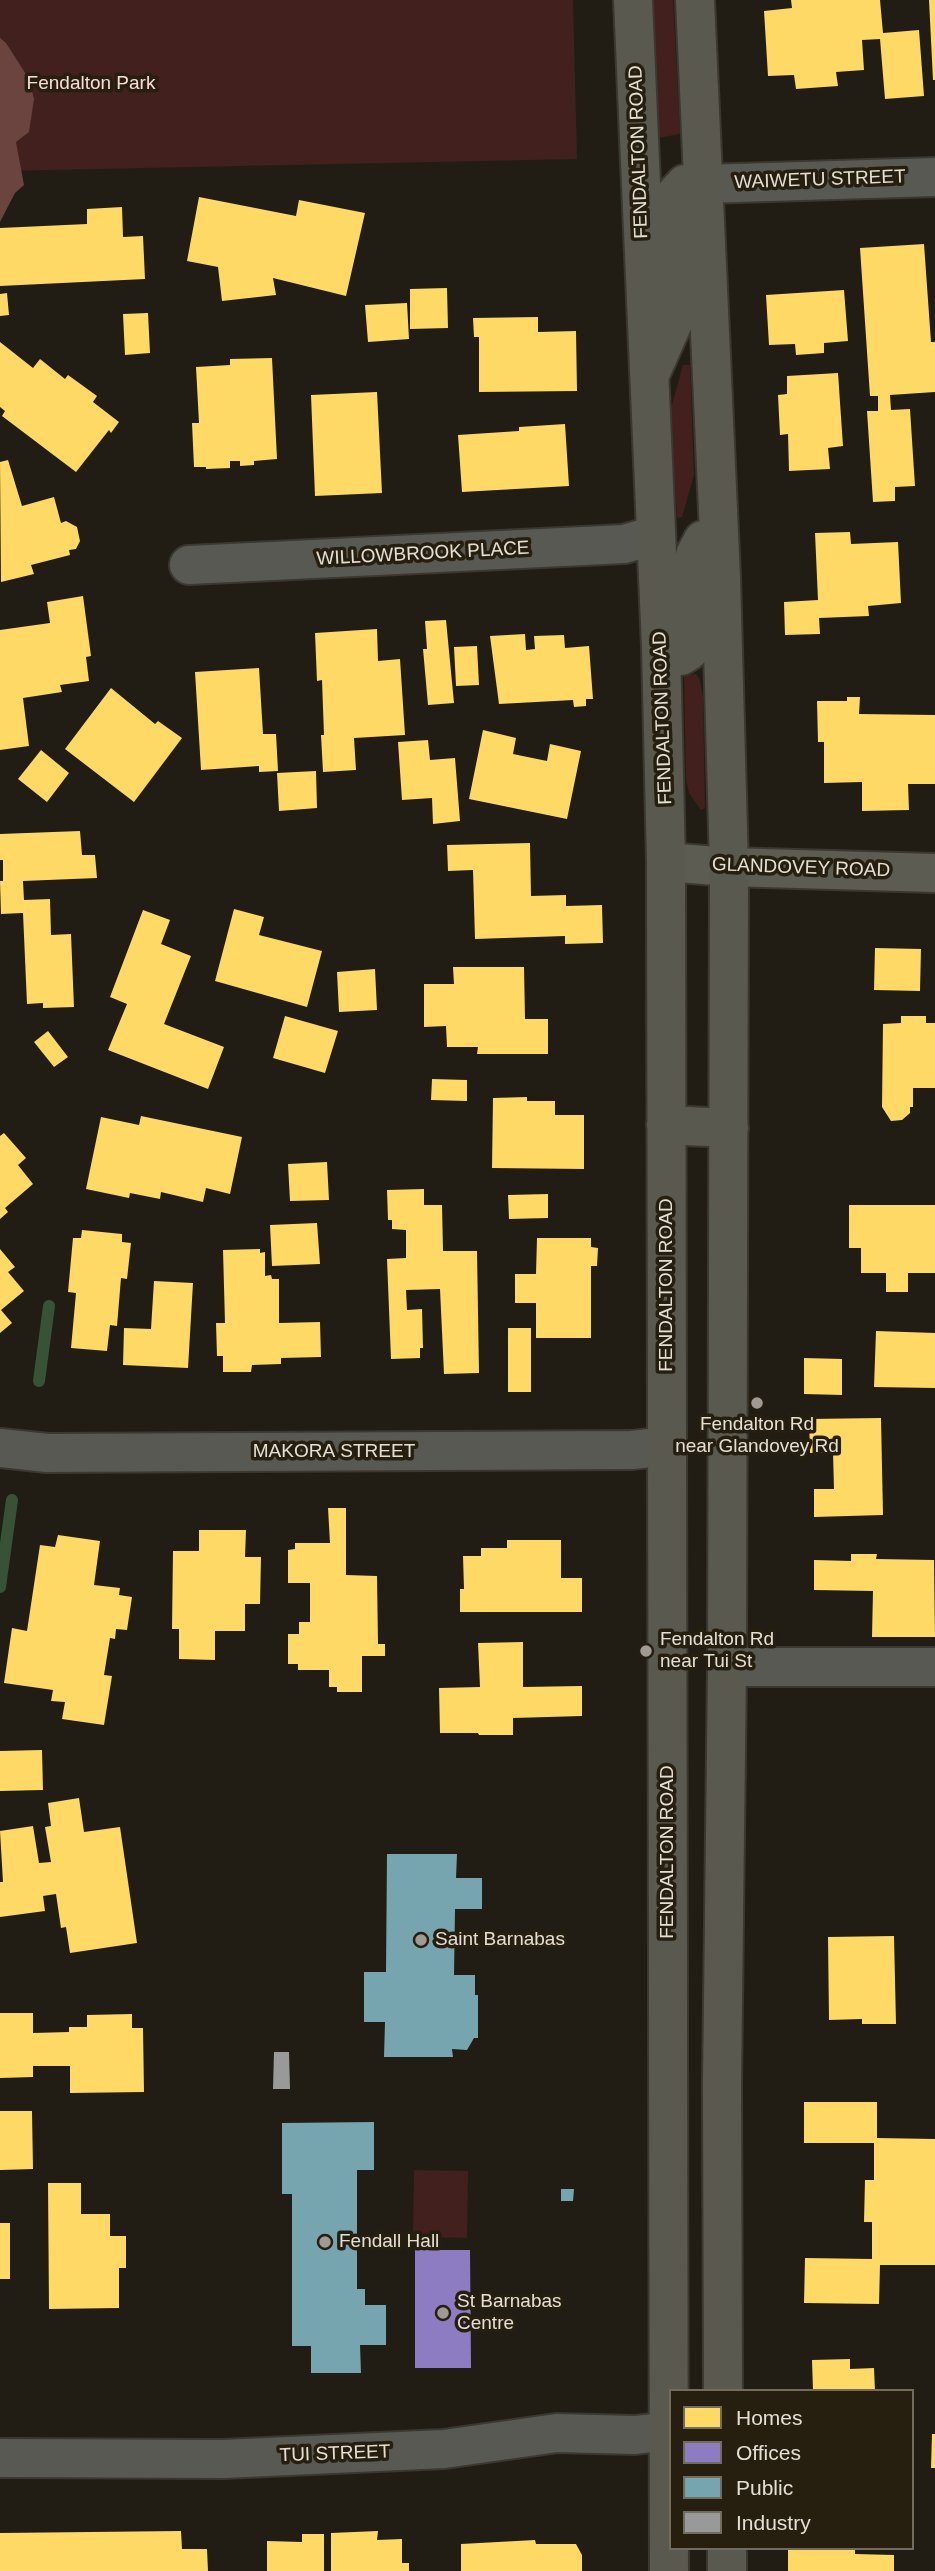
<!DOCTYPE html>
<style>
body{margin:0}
#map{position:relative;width:935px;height:2571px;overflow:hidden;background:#211d15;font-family:Helvetica,sans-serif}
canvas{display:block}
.legend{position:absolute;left:669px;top:2389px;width:245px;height:161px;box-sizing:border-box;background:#261f10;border:2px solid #726c5f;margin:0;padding:9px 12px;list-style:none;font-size:21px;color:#e4dfd5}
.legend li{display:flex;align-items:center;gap:14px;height:35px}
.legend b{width:35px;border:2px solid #726c5f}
</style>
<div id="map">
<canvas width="935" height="2571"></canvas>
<ul class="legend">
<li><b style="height:19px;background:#ffd966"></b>Homes</li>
<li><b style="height:19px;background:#8e7cc3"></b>Offices</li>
<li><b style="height:19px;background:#76a5af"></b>Public</li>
<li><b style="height:19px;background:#999"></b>Industry</li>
</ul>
</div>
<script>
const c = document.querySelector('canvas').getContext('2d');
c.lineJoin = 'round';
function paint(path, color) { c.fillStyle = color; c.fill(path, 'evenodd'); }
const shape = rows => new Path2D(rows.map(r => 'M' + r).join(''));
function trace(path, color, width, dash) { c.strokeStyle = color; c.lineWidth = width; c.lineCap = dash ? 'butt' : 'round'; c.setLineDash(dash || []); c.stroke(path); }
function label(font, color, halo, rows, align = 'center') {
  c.font = font + ' Helvetica,sans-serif'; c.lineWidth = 7; c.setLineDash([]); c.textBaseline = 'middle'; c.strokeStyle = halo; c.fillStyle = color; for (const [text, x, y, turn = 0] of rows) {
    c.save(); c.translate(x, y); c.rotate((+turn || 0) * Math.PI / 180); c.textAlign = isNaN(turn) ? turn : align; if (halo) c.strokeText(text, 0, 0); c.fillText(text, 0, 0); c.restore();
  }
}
paint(shape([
 [0,0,573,0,577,159,0,171],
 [652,0,673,0,680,134,658,138],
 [683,365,690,365,694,475,682,517,677,518,670,412],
 [696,674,700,680,703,697,705,808,701,810,689,793,686,779,684,675],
 [414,2170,468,2171,467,2238,413,2237]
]), '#42201e');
paint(shape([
 [0,38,6,43,29,79,34,99,29,132,16,142,24,185,15,193,0,222]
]), '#6b433f');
paint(shape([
 [791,0,880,0,883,33,919,30,924,96,885,99,880,39,862,40,864,70,836,72,838,86,796,89,794,75,768,76,764,11,792,8],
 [929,0,935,0,935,80,933,80],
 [199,197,296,216,299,200,365,213,346,296,273,278,276,295,222,301,218,267,187,261],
 [122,207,123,237,143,236,145,279,0,286,0,228,87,224,87,209],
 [924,244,931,342,935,342,935,392,890,395,891,410,910,409,915,486,895,487,895,501,873,502,867,411,878,411,878,396,870,396,860,248],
 [447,288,448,328,410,329,410,289],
 [844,290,848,341,824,343,824,353,796,355,795,344,769,345,766,295],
 [7,293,9,315,0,316,0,294],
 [407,303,409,339,368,342,365,305],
 [148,313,150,353,125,355,123,314],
 [538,317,538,332,576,331,577,391,479,392,479,337,474,337,473,318],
 [0,342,33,368,40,359,65,379,68,375,97,396,93,402,119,422,111,433,109,430,76,472,2,416,5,411,0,407],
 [272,358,277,459,254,461,254,465,240,466,240,461,230,461,230,468,206,469,206,467,194,467,192,423,199,423,196,367,230,365,230,359],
 [838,373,843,446,828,448,830,469,789,471,788,434,780,435,778,395,787,394,787,376],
 [377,392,382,493,315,496,311,395],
 [565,424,569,486,462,492,458,435,519,431,519,427],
 [8,460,22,506,54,497,61,523,66,521,77,527,80,541,76,549,69,550,70,555,31,565,34,574,1,582,0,462],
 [850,532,851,544,898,542,901,603,868,606,869,616,819,618,820,634,785,635,784,602,818,600,815,533],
 [83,596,91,656,86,657,89,681,60,685,62,692,23,698,29,746,0,750,0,630,50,623,47,602],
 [446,620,454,703,428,705,423,649,427,649,425,621],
 [377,629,378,661,400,659,405,735,354,738,356,770,323,772,321,735,324,735,322,680,317,681,315,633],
 [525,634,526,650,535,649,534,636,564,635,565,648,589,646,593,699,586,699,586,706,574,707,573,700,499,704,490,636],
 [477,646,479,685,456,686,454,647],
 [259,668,263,734,276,734,278,771,259,772,259,766,201,770,195,672],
 [111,688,155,724,158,721,182,738,134,802,65,749],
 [847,697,860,697,859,714,935,715,935,784,908,784,909,810,862,811,862,782,824,783,824,742,818,742,817,701,847,701],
 [483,730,516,738,513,754,547,761,550,744,581,751,567,819,469,799],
 [428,740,430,760,455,758,460,821,433,824,432,798,402,800,398,742],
 [41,750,69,773,47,802,18,779],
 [316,771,317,808,279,811,277,773],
 [80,831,82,855,95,855,97,878,23,881,24,900,50,899,51,935,71,934,74,1007,43,1008,43,1003,27,1004,23,913,1,914,0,881,3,881,3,860,0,860,0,834],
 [530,843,531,896,566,895,566,906,602,905,603,943,565,944,565,936,475,939,473,870,448,871,447,845],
 [234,909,264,917,259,935,322,951,307,1007,215,981],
 [143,910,170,920,161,944,191,956,164,1024,224,1047,208,1089,108,1050,127,1004,110,997],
 [875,948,921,949,920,991,874,990],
 [453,967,524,967,525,1019,548,1019,548,1054,477,1054,478,1047,447,1047,446,1026,424,1027,424,984,454,984],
 [375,969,377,1010,339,1012,337,972],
 [285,1016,338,1031,325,1073,273,1058],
 [901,1016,926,1016,926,1023,935,1023,935,1088,913,1088,913,1107,910,1107,910,1113,902,1120,891,1121,882,1107,883,1024,901,1023],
 [48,1031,68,1057,54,1067,34,1042],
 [432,1079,467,1080,467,1101,431,1100],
 [527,1097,527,1101,555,1101,555,1115,584,1115,584,1169,492,1168,493,1098],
 [141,1116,242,1137,230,1194,206,1188,203,1202,161,1192,160,1199,130,1193,129,1198,86,1189,101,1117,139,1125],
 [4,1133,26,1158,18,1165,33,1184,5,1208,8,1212,0,1219,0,1136],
 [327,1162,329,1200,290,1201,288,1164],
 [424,1189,424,1205,442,1205,443,1251,477,1251,479,1373,444,1374,440,1289,406,1290,407,1310,422,1309,423,1348,420,1348,420,1358,391,1359,387,1259,406,1258,406,1230,392,1229,392,1220,388,1220,387,1190],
 [548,1194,548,1218,509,1219,508,1195],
 [849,1205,935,1205,935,1273,908,1273,908,1292,886,1292,886,1273,861,1273,861,1248,849,1248],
 [317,1223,320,1264,272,1266,270,1225],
 [82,1230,122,1234,122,1242,131,1243,127,1279,121,1278,117,1326,110,1325,107,1351,71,1348,76,1293,68,1292,73,1238,81,1238],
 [537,1238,591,1238,591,1247,598,1248,597,1266,591,1266,591,1338,536,1338,536,1303,515,1303,515,1274,536,1274],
 [0,1249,15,1267,8,1272,24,1291,1,1310,12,1323,0,1333],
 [260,1249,260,1253,265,1252,265,1276,271,1275,272,1279,279,1279,279,1323,320,1322,321,1357,281,1358,281,1364,252,1365,251,1372,223,1372,223,1356,217,1356,216,1323,225,1323,223,1250],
 [154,1281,193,1283,188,1368,123,1365,124,1328,151,1329],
 [508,1328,531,1328,531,1392,508,1392],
 [876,1331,935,1333,935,1388,874,1387],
 [804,1358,842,1359,842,1395,804,1394],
 [881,1418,883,1515,814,1517,814,1489,834,1489,833,1452,810,1453,809,1419],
 [328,1508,346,1508,346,1575,377,1576,378,1644,385,1644,385,1656,362,1656,362,1692,337,1692,337,1687,329,1687,329,1670,298,1670,298,1664,288,1664,288,1634,299,1634,299,1622,310,1622,310,1583,288,1583,288,1550,295,1549,295,1543,330,1543],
 [199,1530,246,1530,245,1557,261,1557,260,1604,245,1604,245,1631,215,1631,215,1660,179,1659,179,1629,172,1629,173,1551,199,1551],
 [58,1535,100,1541,94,1585,120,1588,119,1595,132,1597,127,1630,116,1629,115,1639,110,1638,104,1675,112,1676,104,1725,62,1719,65,1702,51,1701,53,1690,4,1683,12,1628,27,1631,40,1545,55,1547],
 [507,1540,561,1540,561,1578,582,1578,582,1612,460,1612,460,1589,464,1589,463,1556,481,1556,481,1548,507,1548],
 [851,1554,877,1554,876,1559,934,1560,935,1637,872,1637,873,1591,814,1590,814,1560,851,1561],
 [523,1642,523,1687,582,1686,582,1716,513,1718,513,1735,479,1735,478,1733,440,1733,439,1688,480,1687,478,1643],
 [42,1750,43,1790,0,1791,0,1751],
 [79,1798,84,1832,120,1827,137,1943,70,1953,66,1927,61,1928,56,1894,43,1896,45,1911,0,1917,0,1882,3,1882,0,1831,33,1826,39,1863,51,1862,45,1827,51,1826,48,1803],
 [894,1936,896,2024,862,2024,862,2019,829,2020,828,1937],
 [0,2013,33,2013,33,2033,69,2032,69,2027,87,2027,87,2015,132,2014,132,2028,143,2028,144,2092,70,2093,70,2066,33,2066,33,2077,0,2078],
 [804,2102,877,2102,877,2138,935,2139,935,2265,880,2265,879,2304,804,2303,805,2258,872,2259,872,2222,864,2222,865,2180,874,2180,874,2143,804,2143],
 [0,2111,32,2111,33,2169,0,2170],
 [48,2183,81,2183,81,2214,110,2214,110,2236,126,2236,126,2268,119,2268,119,2308,49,2309],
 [0,2223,10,2223,10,2279,0,2279],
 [850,2359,850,2369,874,2368,875,2391,813,2391,812,2360],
 [932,2434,935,2434,935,2468,931,2468],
 [181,2531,182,2549,207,2549,208,2571,0,2571,0,2533],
 [378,2531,377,2540,402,2539,402,2563,409,2563,409,2571,331,2571,331,2533],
 [302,2534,324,2534,324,2571,267,2571,267,2541,302,2542],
 [535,2540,536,2544,576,2544,582,2555,582,2571,461,2571,461,2544],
 [788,2548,855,2548,855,2554,894,2555,894,2571,788,2571]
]), '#ffd966');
paint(shape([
 [415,2250,470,2250,471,2368,415,2368]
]), '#8e7cc3');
paint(shape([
 [387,1854,457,1854,456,1878,482,1878,482,1909,455,1909,454,1975,475,1975,475,1995,478,1995,478,2038,474,2038,467,2050,452,2049,453,2057,384,2057,385,2022,364,2022,364,1972,386,1972],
 [374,2122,374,2170,357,2170,357,2289,365,2289,365,2305,386,2305,386,2345,360,2345,361,2373,311,2373,311,2346,292,2346,292,2194,282,2194,282,2123],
 [561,2189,574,2189,573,2201,561,2201]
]), '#76a5af');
paint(shape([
 [274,2052,289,2052,290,2089,273,2089]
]), '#999');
trace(shape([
 [39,1381,49,1306],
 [0,1587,12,1500]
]), '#375236', 12);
const street = shape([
 [704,184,935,177],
 [189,565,604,545,624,544,656,535],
 [0,1448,47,1453,632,1450,668,1446],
 [727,1667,935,1667],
 [0,2458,223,2459,444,2449,557,2433,635,2435,669,2431]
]);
const secondary = shape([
 [666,862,729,867,935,873]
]);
const primary = shape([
 [633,0,661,646,666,862,669,2571],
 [695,0,721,577,729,867,727,1667,722,2085,723,2391],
 [652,370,675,318,675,195,685,184,704,184],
 [661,646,670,653,681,656,689,651,695,641,695,555,703,540],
 [666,1125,729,1128],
 [727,2548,727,2571]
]);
trace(street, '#3b3731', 42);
trace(secondary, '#3b3731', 42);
trace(primary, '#3b3731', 42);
trace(street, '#595953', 38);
trace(secondary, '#5c5c53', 38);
trace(primary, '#5a5950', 38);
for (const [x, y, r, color] of [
 [757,1403,7,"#a09b92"],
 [646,1651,7,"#a09b92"],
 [421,1940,7,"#a09b92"],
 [325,2242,7,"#a09b92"],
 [443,2313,7,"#a09b92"]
]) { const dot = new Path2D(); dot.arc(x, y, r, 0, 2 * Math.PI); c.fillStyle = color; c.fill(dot); trace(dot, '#261f10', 2.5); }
label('19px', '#fbdbd8', '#261f10', [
 ["Fendalton Park",91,84]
]);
label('19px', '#e4dfd5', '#261f10', [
 ["FENDALTON ROAD",639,152,-92],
 ["WAIWETU STREET",820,180,-2],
 ["WILLOWBROOK PLACE",423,554,-3],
 ["FENDALTON ROAD",663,718,-92],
 ["GLANDOVEY ROAD",801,868,2],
 ["FENDALTON ROAD",667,1285,-90],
 ["MAKORA STREET",334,1452],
 ["FENDALTON ROAD",668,1852,-90],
 ["TUI STREET",335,2454,-2]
]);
label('19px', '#e4dfd5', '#261f10', [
 ["Fendalton Rd",757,1425,"center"],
 ["near Glandovey Rd",757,1447,"center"],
 ["Fendalton Rd",660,1640],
 ["near Tui St",660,1662],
 ["Saint Barnabas",435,1940],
 ["Fendall Hall",339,2242],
 ["St Barnabas",457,2302],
 ["Centre",457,2324]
], 'left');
</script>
